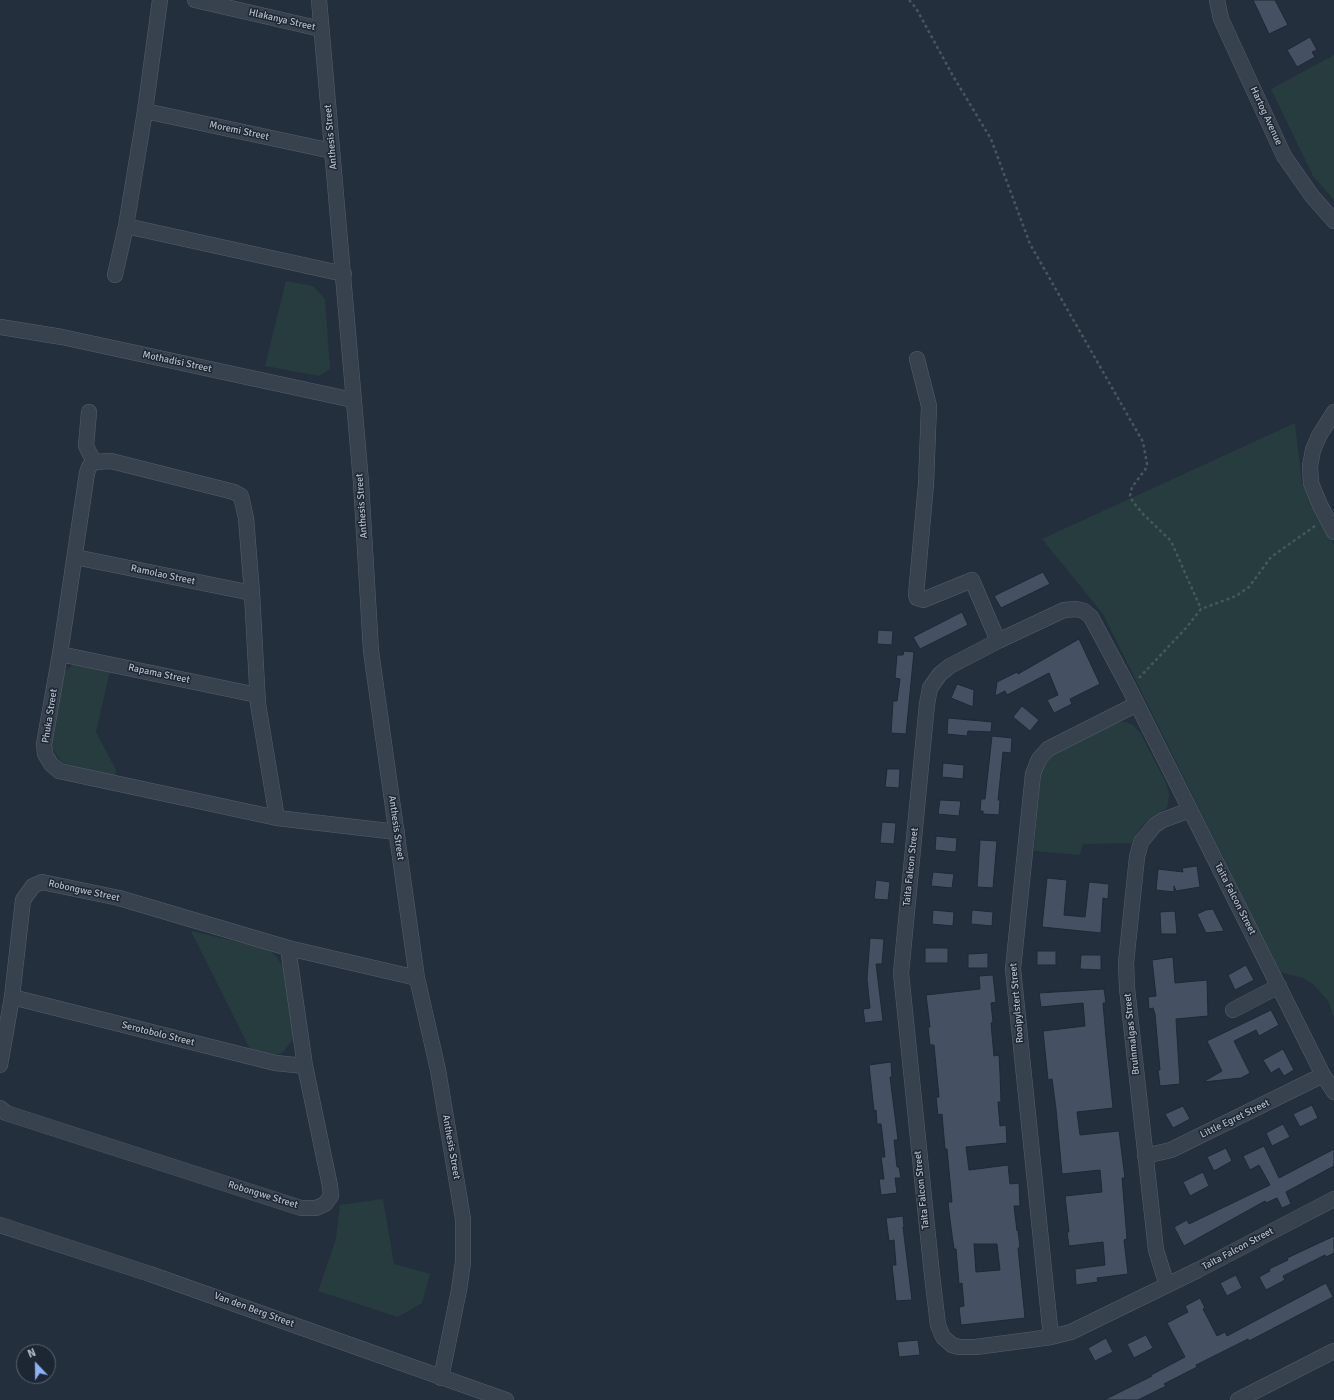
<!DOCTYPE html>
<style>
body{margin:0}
#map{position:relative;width:1334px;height:1400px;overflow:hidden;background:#242f3e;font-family:Signika,sans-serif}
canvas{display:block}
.north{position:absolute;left:16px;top:1344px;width:40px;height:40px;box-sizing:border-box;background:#1d2633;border:1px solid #59626f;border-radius:50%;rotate:338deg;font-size:11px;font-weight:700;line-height:16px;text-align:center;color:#b4bcc9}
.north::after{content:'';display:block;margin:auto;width:14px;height:18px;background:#8ab4f8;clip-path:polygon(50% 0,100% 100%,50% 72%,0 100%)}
</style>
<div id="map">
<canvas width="1334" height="1400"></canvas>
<div class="north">N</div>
</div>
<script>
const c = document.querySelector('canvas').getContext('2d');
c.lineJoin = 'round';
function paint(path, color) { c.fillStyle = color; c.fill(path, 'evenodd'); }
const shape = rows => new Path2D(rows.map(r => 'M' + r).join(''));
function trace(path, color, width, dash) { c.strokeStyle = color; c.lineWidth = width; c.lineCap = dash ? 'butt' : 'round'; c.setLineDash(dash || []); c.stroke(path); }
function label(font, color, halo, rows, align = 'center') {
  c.font = font + ' Signika,sans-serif'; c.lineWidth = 3; c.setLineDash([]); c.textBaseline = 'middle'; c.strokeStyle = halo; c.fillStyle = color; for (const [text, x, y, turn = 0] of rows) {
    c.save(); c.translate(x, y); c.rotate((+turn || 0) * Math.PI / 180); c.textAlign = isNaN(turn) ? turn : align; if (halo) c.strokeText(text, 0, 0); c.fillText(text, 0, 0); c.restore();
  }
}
paint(shape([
 [1334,55,1334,200,1313,176,1271,89],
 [286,281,313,286,325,299,330,369,319,376,265,366],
 [1295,423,1302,483,1334,545,1334,1017,1328,1001,1313,984,1303,978,1280,972,1103,614,1042,539],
 [87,663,110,671,96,732,116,770,115,777,62,763,52,748,51,737,62,678,66,670,73,665],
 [1118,722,1126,722,1133,725,1141,734,1167,785,1169,796,1167,808,1150,818,1141,827,1131,843,1083,844,1080,855,1034,851,1041,771,1047,761,1052,756],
 [191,931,268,949,277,957,284,970,294,1038,284,1051,276,1056,251,1051],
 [383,1199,394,1264,430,1274,422,1303,398,1317,318,1291,336,1239,340,1205]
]), '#263c3f');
const building = shape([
 [1253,0,1275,0,1288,25,1269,34,1253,0],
 [1310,37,1317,50,1312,52,1315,57,1297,67,1287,50,1310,37],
 [1043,572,1050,584,1001,608,994,596,1043,572],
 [962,612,968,625,920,649,913,637,962,612],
 [878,630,893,631,892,645,877,644,878,630],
 [1079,639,1100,684,1070,699,1072,704,1054,713,1047,700,1058,695,1049,673,1007,695,1005,691,995,696,997,682,1017,672,1018,674,1079,639],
 [904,651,914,652,906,734,891,733,893,701,897,701,900,679,895,678,897,655,903,655,904,651],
 [957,684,974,690,973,707,951,698,957,684],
 [1022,706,1039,720,1030,731,1013,717,1022,706],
 [948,718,992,722,991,732,968,731,967,736,947,734,948,718],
 [992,736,1012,738,1011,753,1003,752,998,800,1000,800,999,815,983,814,983,811,980,811,981,799,985,799,992,736],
 [943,763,964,765,963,779,942,777,943,763],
 [887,769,900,769,899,788,885,787,887,769],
 [940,800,961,801,959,816,938,814,940,800],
 [882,822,896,823,894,844,880,843,882,822],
 [936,836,957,838,956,852,935,850,936,836],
 [980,840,997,841,993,888,977,887,980,840],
 [1197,866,1200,887,1176,891,1174,886,1174,892,1156,890,1158,869,1183,872,1182,868,1197,866],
 [933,872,954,874,952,888,931,886,933,872],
 [1047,878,1067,880,1064,915,1085,917,1089,882,1109,884,1108,899,1103,898,1101,933,1042,927,1047,878],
 [876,880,890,882,888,900,874,899,876,880],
 [1213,909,1224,931,1206,933,1197,914,1206,910,1213,909],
 [933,910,954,912,953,926,932,924,933,910],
 [972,910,993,912,992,926,971,924,972,910],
 [1175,911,1177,934,1161,934,1160,912,1175,911],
 [870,938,884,939,882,964,876,964,883,1021,865,1023,863,1009,870,1008,867,979,870,938],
 [925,948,948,948,948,963,925,963,925,948],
 [1037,951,1056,951,1056,965,1037,965,1037,951],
 [988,953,988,968,968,968,968,954,988,953],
 [1081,955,1101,955,1101,970,1080,969,1081,955],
 [1173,957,1175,983,1207,980,1208,1016,1176,1019,1180,1084,1160,1086,1158,1070,1160,1070,1155,1014,1153,1008,1149,1009,1148,997,1156,996,1152,960,1173,957],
 [1246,965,1254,980,1235,990,1228,975,1246,965],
 [993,975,996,1002,991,1003,993,1022,991,1023,994,1056,999,1055,1000,1073,1001,1102,998,1102,1000,1126,1006,1125,1007,1143,966,1147,969,1170,1008,1165,1010,1184,1019,1183,1020,1206,1014,1206,1017,1231,1018,1230,1020,1248,1018,1248,1025,1318,961,1325,959,1307,964,1306,962,1283,959,1284,956,1249,954,1249,950,1220,948,1202,952,1202,947,1149,945,1149,942,1114,938,1115,936,1097,939,1097,934,1045,930,1045,928,1027,930,1027,926,995,980,989,979,976,993,975],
 [974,1244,997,1244,1000,1270,976,1272,974,1244],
 [1104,989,1106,1003,1103,1003,1106,1038,1113,1108,1077,1112,1080,1135,1119,1131,1125,1178,1122,1178,1127,1239,1124,1240,1128,1274,1097,1278,1098,1282,1076,1285,1075,1269,1105,1265,1103,1242,1069,1246,1067,1232,1069,1232,1065,1196,1102,1192,1100,1170,1062,1174,1056,1109,1052,1079,1048,1080,1043,1031,1085,1026,1083,1003,1041,1007,1039,993,1104,989],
 [1271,1010,1279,1025,1259,1036,1256,1030,1234,1041,1250,1073,1241,1078,1203,1082,1222,1071,1207,1041,1271,1010],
 [1283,1049,1294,1070,1284,1076,1279,1068,1271,1073,1263,1060,1283,1049],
 [891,1062,892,1077,890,1077,898,1140,894,1140,897,1167,899,1167,901,1178,895,1178,897,1193,881,1195,879,1179,884,1179,881,1157,885,1157,881,1124,877,1124,876,1110,874,1111,869,1065,891,1062],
 [1312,1105,1318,1118,1300,1127,1293,1114,1312,1105],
 [1183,1106,1190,1119,1173,1128,1165,1114,1183,1106],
 [1283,1124,1290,1137,1272,1146,1266,1133,1283,1124],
 [1264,1146,1279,1178,1334,1149,1334,1166,1286,1192,1291,1204,1282,1208,1277,1198,1266,1203,1265,1201,1184,1246,1174,1227,1187,1220,1189,1224,1270,1185,1259,1165,1250,1170,1243,1156,1264,1146],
 [1226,1148,1232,1161,1214,1171,1207,1157,1226,1148],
 [1203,1172,1209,1186,1190,1196,1183,1182,1203,1172],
 [903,1216,904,1227,903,1227,912,1300,896,1301,892,1265,896,1265,894,1240,889,1241,886,1218,903,1216],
 [1334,1236,1334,1253,1326,1257,1325,1255,1283,1276,1285,1280,1266,1290,1259,1277,1270,1271,1269,1269,1288,1260,1287,1258,1334,1236],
 [1236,1275,1242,1288,1227,1296,1220,1283,1236,1275],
 [1326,1283,1333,1297,1249,1341,1248,1339,1196,1365,1197,1367,1164,1384,1166,1386,1138,1400,1104,1400,1152,1376,1151,1375,1185,1357,1167,1323,1188,1312,1185,1306,1200,1298,1205,1308,1203,1309,1217,1336,1225,1332,1227,1336,1326,1283],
 [1146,1335,1153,1348,1134,1358,1127,1344,1146,1335],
 [1106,1338,1113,1352,1095,1361,1088,1348,1106,1338],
 [918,1340,920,1355,899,1357,897,1342,918,1340]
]);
paint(building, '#455162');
trace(building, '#1f2835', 1);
const minor = shape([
 [195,0,321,29],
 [319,0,361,482,371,651,417,978,438,1070,463,1219,463,1262,459,1290,441,1378],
 [1217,0,1221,19,1284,156,1312,196,1334,221],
 [145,111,332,151],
 [126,226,344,274],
 [115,275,126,226,145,111,160,0],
 [0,327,62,337,353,400],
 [917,359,929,406,926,484,916,595,917,598,923,600,972,580,998,641],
 [89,412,86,446,94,462],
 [1334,412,1319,436,1313,450,1310,466,1311,483,1320,505,1334,532],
 [75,557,252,593],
 [60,654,257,695],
 [277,818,258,704,252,593,246,518,241,496,234,492,111,461,94,462,89,467,87,473,60,654,44,744,45,754,51,764,59,771,277,818,397,832],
 [12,997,275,1063,305,1066],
 [1233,1010,1279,986],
 [0,1065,12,997,23,900,33,886,42,882,119,898,288,948,417,978],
 [1334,1092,1323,1075,1129,688,1091,617,1084,611,1076,609,1064,610,998,641,950,666,940,674,930,688,927,704,901,973,932,1275,938,1325,943,1337,952,1345,959,1347,976,1347,1051,1337,1071,1332,1198,1270,1334,1199],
 [0,1108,6,1113,301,1208,316,1208,325,1204,331,1196,330,1186,305,1066,288,948],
 [1145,1156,1171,1150,1323,1075],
 [0,1225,150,1274,506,1400],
 [1167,1285,1156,1250,1127,988,1126,963,1137,857,1141,842,1155,825,1163,820,1190,810],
 [1051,1337,1013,969,1033,774,1039,759,1048,749,1137,704],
 [1238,1400,1334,1351]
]);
trace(minor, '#565f6c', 16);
trace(shape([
 [909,0,916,8,953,76,991,139,1030,244,1143,442,1147,464,1145,470,1132,487,1130,496,1133,502,1144,515,1171,541,1201,609],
 [1139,678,1186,628,1201,609,1236,596,1249,587,1271,557,1315,526]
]), '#44595c', 2.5, [3, 3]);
trace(minor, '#38414e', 15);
label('10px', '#b4bcc9', '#1d2633', [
 ["Hlakanya Street",282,20,13],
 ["Hartog Avenue",1266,116,65],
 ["Moremi Street",239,131,12],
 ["Anthesis Street",331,137,-95],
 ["Mothadisi Street",177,362,12],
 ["Anthesis Street",362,506,-94],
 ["Ramolao Street",163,575,12],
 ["Rapama Street",159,674,12],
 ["Phuka Street",50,716,-81],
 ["Anthesis Street",396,828,82],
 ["Taita Falcon Street",911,867,-84],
 ["Robongwe Street",84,891,12],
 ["Taita Falcon Street",1235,899,63],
 ["Rooipylstert Street",1017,1003,-95],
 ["Serotobolo Street",158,1034,14],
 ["Bruinmalgas Street",1132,1034,-96],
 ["Little Egret Street",1235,1119,-26],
 ["Anthesis Street",451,1147,80],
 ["Taita Falcon Street",922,1190,-96],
 ["Robongwe Street",263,1195,17],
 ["Taita Falcon Street",1238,1249,-28],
 ["Van den Berg Street",254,1310,20]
]);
</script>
